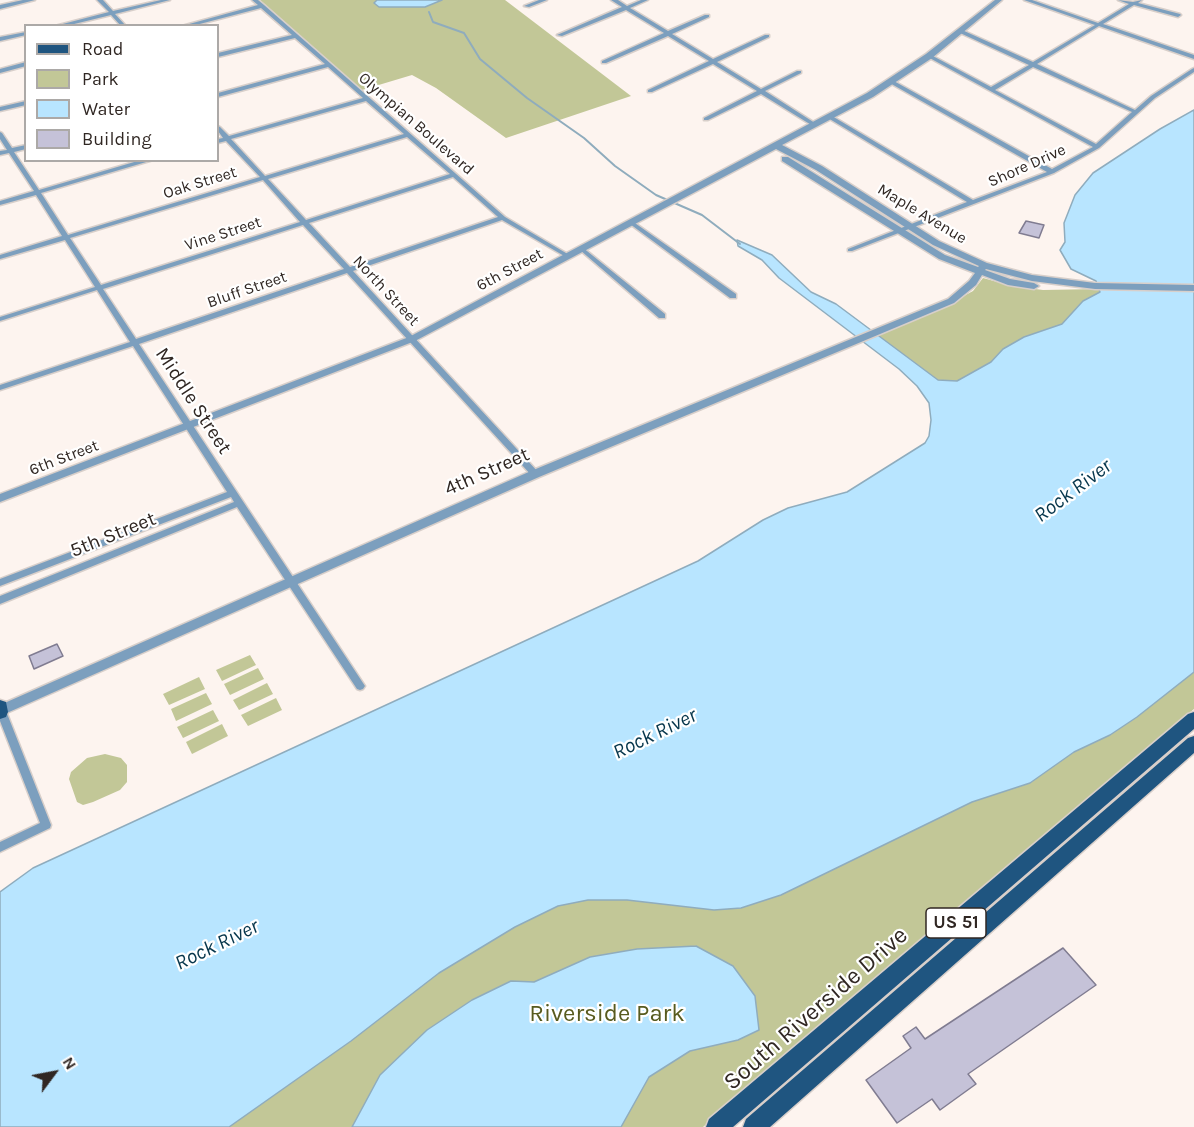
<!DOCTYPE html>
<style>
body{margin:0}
#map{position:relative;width:1194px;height:1127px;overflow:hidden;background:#fdf4ef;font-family:Karla,sans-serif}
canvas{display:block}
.legend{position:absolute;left:24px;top:24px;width:195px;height:138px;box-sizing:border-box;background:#fff;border:2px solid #aca9a7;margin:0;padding:8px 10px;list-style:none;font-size:18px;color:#302723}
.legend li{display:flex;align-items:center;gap:12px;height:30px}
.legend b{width:30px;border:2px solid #aca9a7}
.north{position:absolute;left:24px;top:1043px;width:60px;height:60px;-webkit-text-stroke:4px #fff;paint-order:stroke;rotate:58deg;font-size:16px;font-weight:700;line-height:24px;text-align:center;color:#302723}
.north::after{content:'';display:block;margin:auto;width:21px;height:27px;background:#302723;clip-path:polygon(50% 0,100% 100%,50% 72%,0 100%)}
</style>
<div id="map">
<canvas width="1194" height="1127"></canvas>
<ul class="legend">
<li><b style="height:8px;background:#1f5580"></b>Road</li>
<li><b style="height:16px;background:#c2c797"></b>Park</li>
<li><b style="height:16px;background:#b8e5ff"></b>Water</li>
<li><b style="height:16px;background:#c5c2d8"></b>Building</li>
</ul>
<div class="north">N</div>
</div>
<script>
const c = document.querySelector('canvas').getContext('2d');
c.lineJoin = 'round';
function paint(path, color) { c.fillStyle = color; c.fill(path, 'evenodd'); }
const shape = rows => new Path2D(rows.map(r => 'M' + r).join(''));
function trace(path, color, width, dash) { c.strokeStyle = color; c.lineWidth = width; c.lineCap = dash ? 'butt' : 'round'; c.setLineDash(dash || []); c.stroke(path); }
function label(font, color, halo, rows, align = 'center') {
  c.font = font + ' Karla,sans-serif'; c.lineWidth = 4.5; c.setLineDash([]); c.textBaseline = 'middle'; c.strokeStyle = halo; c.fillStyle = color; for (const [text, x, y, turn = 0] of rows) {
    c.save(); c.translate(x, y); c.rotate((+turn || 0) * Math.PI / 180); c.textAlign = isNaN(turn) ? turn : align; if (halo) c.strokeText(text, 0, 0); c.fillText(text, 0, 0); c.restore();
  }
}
paint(shape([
 [260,0,505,0,631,96,506,138,436,88,412,75,362,90],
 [983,278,1012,286,1043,290,1100,289,1100,292,1083,301,1062,324,1024,337,1003,349,992,362,957,381,938,380,877,335,947,305,973,291],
 [250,655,256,665,222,681,216,670],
 [258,668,264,679,230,695,224,684],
 [1194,672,1194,709,703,1127,229,1127,351,1041,439,973,515,926,558,906,588,900,781,895,972,802,1030,783,1074,752,1110,735,1137,717],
 [199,677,205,689,169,705,163,694],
 [267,683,273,694,239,710,233,700],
 [206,693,212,704,176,721,171,709],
 [276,698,282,710,248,726,241,715],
 [213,710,219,721,183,738,177,727],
 [222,724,228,736,192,754,186,742],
 [105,754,121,758,127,765,127,782,120,790,93,802,83,805,77,802,69,779,71,772,87,758]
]), '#c2c797');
const water = shape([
 [377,0,442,0,425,7,379,7,374,3,377,0],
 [1194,110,1194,672,1137,717,1110,735,1074,752,1030,783,972,802,781,895,741,908,714,910,627,900,588,900,558,906,515,927,439,973,351,1041,229,1127,0,1127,0,892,33,868,698,561,763,520,788,508,847,492,925,443,929,436,931,420,929,403,917,386,899,369,779,278,762,260,738,246,737,240,772,255,811,292,836,304,938,380,957,381,991,362,1003,349,1024,337,1062,324,1083,301,1100,292,1096,281,1071,269,1060,250,1065,242,1064,223,1075,195,1093,173,1160,129,1194,110],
 [696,946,733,966,755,996,759,1030,738,1040,690,1051,649,1077,621,1127,352,1127,380,1075,427,1030,472,1000,511,981,534,982,590,957,637,949,696,946]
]);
paint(water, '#b8e5ff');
trace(water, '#8facbd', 1.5);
trace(shape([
 [429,12,433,22,464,33,480,59,527,98,584,138,615,166,656,195,702,215,740,244]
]), '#8facbd', 2);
const building = shape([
 [1026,221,1044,225,1039,238,1019,233,1026,221],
 [57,644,63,656,34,669,29,656,57,644],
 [1063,948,1096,985,968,1074,976,1084,940,1110,932,1099,897,1123,866,1080,911,1048,903,1036,916,1027,925,1039,1063,948]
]);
paint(building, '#c5c2d8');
trace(building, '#807c91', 1.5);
const minor = shape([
 [97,0,103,0,113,11,161,0,170,0,115,14,126,26,121,26,111,15,66,26,55,26,109,12,97,0],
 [252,0,258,0,264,5,505,217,571,256,570,257,566,257,502,220,353,271,538,472,539,474,538,476,535,477,532,476,347,273,139,344,363,683,365,686,363,689,360,690,357,689,237,507,0,604,0,596,234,502,231,497,0,586,0,579,227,492,133,346,0,390,0,385,130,342,97,290,0,321,0,317,95,287,65,240,0,259,0,255,62,236,36,195,0,205,0,201,34,191,9,153,0,155,0,151,7,150,0,139,0,132,2,133,12,148,26,145,26,149,14,152,39,190,141,160,153,160,41,193,68,235,260,177,226,141,218,143,218,139,223,138,218,131,218,126,220,127,229,136,363,98,328,67,218,97,218,93,325,64,295,38,218,57,218,53,292,35,261,8,192,26,182,26,258,5,252,0],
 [366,101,404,134,265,176,231,139,366,101],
 [407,137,450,174,306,220,268,179,407,137],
 [453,177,498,217,350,267,309,223,453,177],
 [263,180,300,222,101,285,70,238,263,180],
 [303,225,344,269,136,339,103,289,303,225],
 [539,0,547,0,529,7,524,6,539,0],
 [611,0,618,0,627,6,641,0,648,0,630,8,668,31,705,15,709,15,709,17,672,34,713,59,765,35,769,35,769,37,717,62,761,89,797,71,801,71,801,73,765,91,818,125,813,126,761,94,708,120,704,120,704,118,757,91,713,64,652,92,648,92,648,90,709,61,668,36,606,63,602,63,602,61,664,33,626,10,562,36,557,35,622,7,611,0],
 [1024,0,1032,0,1098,23,1129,4,1118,0,1133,2,1142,0,1138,3,1180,14,1181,15,1178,17,1134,5,1103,24,1194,55,1194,59,1099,26,1037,64,1135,110,1151,96,1192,69,1194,68,1194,72,1155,98,1099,148,1054,173,852,251,848,251,848,249,967,202,828,118,828,116,832,116,973,200,1047,172,888,82,888,80,892,80,1052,169,1093,147,926,56,931,55,991,87,1029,65,958,32,958,30,962,30,1033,62,1095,25,1024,0],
 [1033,67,1132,112,1096,144,995,90,1033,67],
 [26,32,26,35,0,41,0,37,26,32],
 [26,62,26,66,0,73,0,69,26,62],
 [26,101,26,105,0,111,0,107,26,101],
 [632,221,736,294,736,298,730,298,630,224,630,222,632,221],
 [582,247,665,314,665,318,659,318,580,250,580,248,582,247],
 [0,707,5,708,6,711,51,825,50,828,0,852,0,842,40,823,0,721,0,707]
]);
const tertiary = shape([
 [23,0,35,0,0,9,0,5,23,0],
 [995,0,1002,0,932,58,873,97,782,145,822,166,939,241,987,263,1032,275,1095,283,1194,285,1194,291,1095,289,1032,281,986,269,985,270,1010,279,1034,283,1039,286,1034,289,1008,285,982,275,976,285,954,303,539,477,0,716,0,705,531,471,948,299,969,281,975,273,939,259,782,161,782,157,788,157,945,255,978,267,979,266,933,245,816,170,776,149,415,341,0,502,0,494,409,337,867,93,926,54,995,0]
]);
const primary = shape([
 [0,700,6,702,8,712,6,717,0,719,0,700],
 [1194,712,1194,729,733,1127,706,1127,709,1119,1188,714,1194,712],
 [1194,736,1194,753,770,1127,743,1127,746,1119,1188,738,1194,736]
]);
trace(minor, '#d8cfca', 3);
trace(tertiary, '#d8cfca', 3);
trace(primary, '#d8cfca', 3);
paint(minor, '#7c9fbe');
paint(tertiary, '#7c9fbe');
paint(primary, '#1f5580');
label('16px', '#302723', '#fff', [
 ["Olympian Boulevard",416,124,41],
 ["Shore Drive",1027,166,-24],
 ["Oak Street",200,183,-17],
 ["Maple Avenue",922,214,31],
 ["Vine Street",223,234,-18],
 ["6th Street",510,270,-28],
 ["Bluff Street",247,290,-19],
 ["North Street",386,291,47],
 ["6th Street",64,458,-21]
]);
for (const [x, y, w] of [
 [956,923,60]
]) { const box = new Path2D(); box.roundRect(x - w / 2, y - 15, w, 30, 4.5); c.fillStyle = '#fff'; c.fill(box); trace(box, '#302723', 1.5); }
label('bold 18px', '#302723', null, [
 ["US 51",956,923]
]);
label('20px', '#302723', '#fff', [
 ["Middle Street",193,401,57],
 ["4th Street",487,472,-24],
 ["5th Street",113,535,-22]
]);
label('italic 21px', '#06364c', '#fff', [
 ["Rock River",1073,491,-37],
 ["Rock River",655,734,-26],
 ["Rock River",217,945,-26]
]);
label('24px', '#302723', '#fff', [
 ["South Riverside Drive",816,1009,-41]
]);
label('24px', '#575b1f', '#fff', [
 ["Riverside Park",607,1014]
]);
</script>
